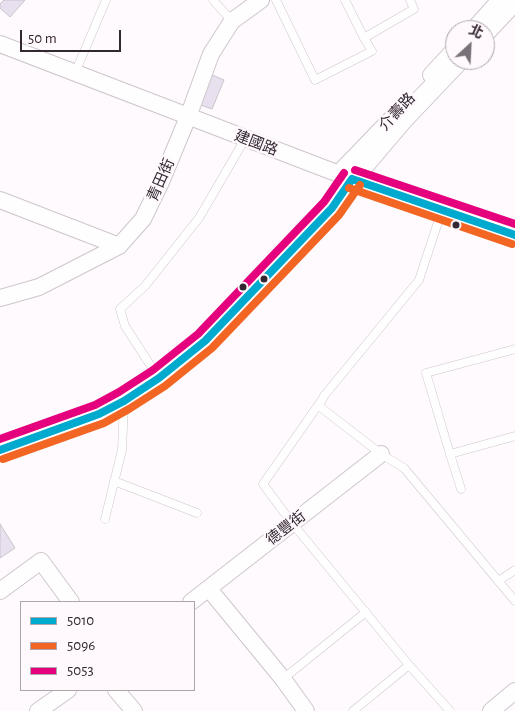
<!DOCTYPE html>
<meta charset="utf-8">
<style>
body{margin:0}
#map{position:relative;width:515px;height:711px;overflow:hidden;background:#fefafd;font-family:"Alegreya Sans","Noto Sans TC",sans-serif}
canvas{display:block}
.legend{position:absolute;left:20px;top:601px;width:175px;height:90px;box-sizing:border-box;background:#fff9fe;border:1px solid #ada5ac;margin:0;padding:6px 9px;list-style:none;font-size:15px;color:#332731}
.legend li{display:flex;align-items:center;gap:10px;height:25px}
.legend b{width:25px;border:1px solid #ada5ac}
.north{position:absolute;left:445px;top:20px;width:50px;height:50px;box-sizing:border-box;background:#fff9fe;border:1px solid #ada5ac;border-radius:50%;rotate:25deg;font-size:14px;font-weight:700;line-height:20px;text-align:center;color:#332731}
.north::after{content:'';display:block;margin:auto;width:18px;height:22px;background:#7a7178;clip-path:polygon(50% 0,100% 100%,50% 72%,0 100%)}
.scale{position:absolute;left:20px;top:30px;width:101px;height:22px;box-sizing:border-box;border:2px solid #332731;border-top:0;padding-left:6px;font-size:15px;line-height:18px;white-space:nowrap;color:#332731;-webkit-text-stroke:4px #fff9fe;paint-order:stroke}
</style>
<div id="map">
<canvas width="515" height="711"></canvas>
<ul class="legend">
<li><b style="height:6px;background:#00a9ce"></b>5010</li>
<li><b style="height:6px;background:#f26522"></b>5096</li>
<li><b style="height:6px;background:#e5007d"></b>5053</li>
</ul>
<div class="north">北</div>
<div class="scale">50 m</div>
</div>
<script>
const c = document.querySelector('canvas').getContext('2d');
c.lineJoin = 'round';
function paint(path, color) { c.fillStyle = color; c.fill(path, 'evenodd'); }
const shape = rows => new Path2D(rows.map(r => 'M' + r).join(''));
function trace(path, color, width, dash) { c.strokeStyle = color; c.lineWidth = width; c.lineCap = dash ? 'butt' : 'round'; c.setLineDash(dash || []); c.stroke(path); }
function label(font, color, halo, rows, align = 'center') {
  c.font = font + ' "Alegreya Sans","Noto Sans TC",sans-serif'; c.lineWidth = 5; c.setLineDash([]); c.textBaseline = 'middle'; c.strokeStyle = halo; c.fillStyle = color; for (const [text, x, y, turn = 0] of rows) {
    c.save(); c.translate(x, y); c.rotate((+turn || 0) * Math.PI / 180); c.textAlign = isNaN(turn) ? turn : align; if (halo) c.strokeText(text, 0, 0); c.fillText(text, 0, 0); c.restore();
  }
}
const building = shape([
 [4,0,25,0,10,17,0,8,0,4,4,0],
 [210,74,224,80,212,109,198,104,210,74],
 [0,524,15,548,0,558,0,524]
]);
paint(building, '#e8e0ef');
trace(building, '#c9c4cb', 1);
const service = shape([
 [213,0,232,21],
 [276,0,315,80,372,51,364,38,414,9,410,0],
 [345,0,364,38],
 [75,73,106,0],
 [442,210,419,280,324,396,319,406,381,454,404,468,515,601],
 [158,377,125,326,120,309,145,286,199,218,245,139],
 [321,401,263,484,292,523,409,665,450,711],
 [450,454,515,436],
 [114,481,197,513],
 [461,489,450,454,426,373,515,349],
 [105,519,122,450,124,403],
 [498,581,515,570],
 [283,679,366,612],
 [353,711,409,665]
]);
const minor = shape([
 [473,30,500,0],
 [0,44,352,179,515,235],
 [431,75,455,49],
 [338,174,393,117],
 [0,200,119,246],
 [0,298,39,287,119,246,143,219,161,182,188,117,211,54,232,21,261,0],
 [209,589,283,679,306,711],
 [0,591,41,561,71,602],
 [191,602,381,454],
 [116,690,134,711],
 [38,711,68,690],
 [491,711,515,691]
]);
const tertiary = shape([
 [485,32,515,0],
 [0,450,99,414,124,401,159,378,205,341,332,208,352,179,403,119,459,60]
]);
trace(service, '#cec6cc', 9);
trace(minor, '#cec6cc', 18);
trace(tertiary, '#cec6cc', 22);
trace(service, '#fffeff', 8);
trace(minor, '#fffeff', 16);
trace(tertiary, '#fffeff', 20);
trace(shape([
 [352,179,515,235],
 [0,450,99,414,124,401,159,378,205,341,332,208,352,179]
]), '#00a9ce', 8);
trace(shape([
 [349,188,512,244],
 [3,459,104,423,129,409,165,386,212,348,339,215,360,185]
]), '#f26522', 8);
trace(shape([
 [355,170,515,224],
 [0,439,95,405,119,392,153,370,198,334,324,202,344,173]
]), '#e5007d', 8);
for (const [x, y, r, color] of [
 [456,225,4.5,"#332731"],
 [264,279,4.5,"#332731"],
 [243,287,4.5,"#332731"]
]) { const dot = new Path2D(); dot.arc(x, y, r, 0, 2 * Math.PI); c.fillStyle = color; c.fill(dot); trace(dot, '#fff9fe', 2); }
label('15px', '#332731', '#fff9fe', [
 ["介壽路",397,112,-47],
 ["建國路",256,143,21],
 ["青田街",161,180,-66],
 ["德豐街",286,528,-38]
]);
</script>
